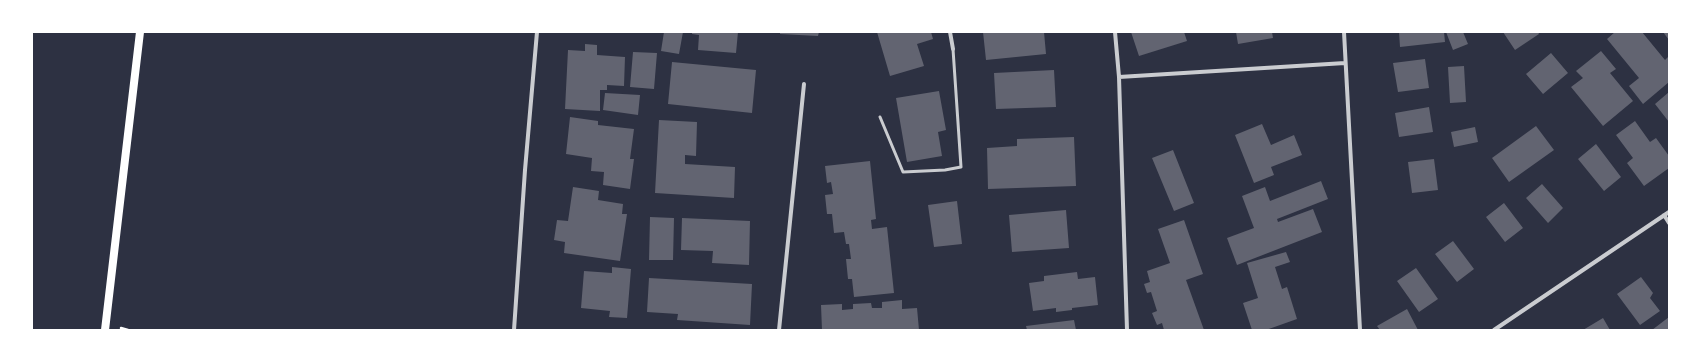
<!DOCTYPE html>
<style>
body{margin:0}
#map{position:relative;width:1701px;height:362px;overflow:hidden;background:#2d3142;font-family:Lato,sans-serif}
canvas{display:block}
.frame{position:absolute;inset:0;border:33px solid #fff;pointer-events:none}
</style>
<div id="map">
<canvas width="1701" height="362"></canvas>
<div class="frame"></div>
</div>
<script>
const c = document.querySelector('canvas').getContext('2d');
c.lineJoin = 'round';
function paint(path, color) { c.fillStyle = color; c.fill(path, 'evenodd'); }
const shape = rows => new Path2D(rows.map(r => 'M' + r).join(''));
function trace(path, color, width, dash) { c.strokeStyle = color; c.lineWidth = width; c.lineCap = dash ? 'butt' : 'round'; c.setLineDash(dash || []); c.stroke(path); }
paint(shape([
 [664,32,683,32,679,54,661,51],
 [692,32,738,32,736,53,698,50,699,35,692,34],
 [780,32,819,32,818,36,780,34],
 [877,32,931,32,933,39,917,44,924,66,890,76],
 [983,32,1044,32,1046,54,986,60],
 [1131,32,1184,32,1187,41,1139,56],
 [1236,32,1272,32,1273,38,1238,44],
 [1399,32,1444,32,1445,42,1400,47],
 [1446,32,1463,32,1468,44,1453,50],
 [1503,32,1538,32,1539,34,1515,50],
 [1615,32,1642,32,1665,60,1668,57,1669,59,1669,82,1643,104,1629,86,1639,78,1607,39],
 [1663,32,1669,32,1669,40],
 [585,44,597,45,597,55,625,57,624,86,607,85,607,90,600,90,600,111,565,109,568,50,585,51],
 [1601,51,1616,69,1610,73,1633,101,1603,126,1571,87,1583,78,1576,71],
 [633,52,657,53,654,89,630,87],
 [1551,53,1568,73,1543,94,1526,74],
 [1425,59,1429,88,1398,92,1393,63],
 [672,62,756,70,752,113,668,104],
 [1464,66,1466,102,1450,103,1448,67],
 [1054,70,1056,107,996,109,994,73],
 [939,91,946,130,938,132,942,156,907,162,896,98],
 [1669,92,1669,122,1655,104],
 [605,93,640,95,638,115,603,110],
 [1429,107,1433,132,1399,137,1395,113],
 [570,117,598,121,598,125,634,129,630,159,634,159,630,189,603,185,604,172,591,171,592,158,566,154],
 [659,120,697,122,696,156,685,155,685,164,735,167,734,198,655,193],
 [1635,121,1650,142,1656,138,1669,156,1669,168,1644,186,1627,163,1633,158,1616,135],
 [1262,124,1271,145,1294,135,1302,155,1271,167,1274,175,1254,183,1235,135],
 [1536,126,1554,150,1509,182,1492,158],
 [1475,127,1478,142,1454,147,1451,132],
 [1074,137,1076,186,988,189,987,148,1017,146,1017,139],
 [1596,144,1621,177,1604,191,1578,159],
 [1173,150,1194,203,1174,211,1152,158],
 [1434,159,1438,190,1412,193,1408,162],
 [870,161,876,219,871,220,872,229,887,227,894,293,854,297,852,279,848,279,846,259,851,259,849,244,846,244,844,232,834,233,832,214,827,214,825,195,833,194,831,182,827,183,825,166],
 [1321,181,1328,199,1277,219,1278,222,1313,209,1322,232,1237,265,1227,238,1254,228,1242,196,1265,187,1270,201],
 [1542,184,1563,208,1548,223,1526,198],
 [573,187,599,191,598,200,623,204,622,214,627,214,620,261,564,253,565,242,554,240,557,220,568,221],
 [957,201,962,244,934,247,928,205],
 [1504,203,1523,228,1505,242,1486,217],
 [1066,210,1069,248,1012,252,1009,215],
 [650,217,674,218,673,260,649,260],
 [682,218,750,221,749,265,712,263,713,251,681,250],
 [1184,220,1203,274,1186,280,1204,330,1164,330,1162,323,1157,325,1152,313,1157,311,1151,292,1147,293,1144,284,1150,282,1147,271,1170,263,1158,229],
 [1453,241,1474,269,1457,282,1435,254],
 [1286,252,1290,262,1275,267,1282,289,1287,287,1297,319,1266,330,1252,330,1243,303,1258,298,1247,263],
 [612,267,631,269,627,318,609,317,610,311,581,308,584,271,612,273],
 [1416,268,1438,299,1419,312,1397,281],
 [1077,272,1078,279,1095,277,1098,305,1072,308,1072,310,1056,312,1056,308,1033,311,1029,283,1044,281,1044,276],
 [1641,277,1653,293,1650,298,1660,311,1640,325,1617,294],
 [649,278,752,284,750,325,677,320,678,314,647,312],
 [902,300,902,309,917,308,919,330,822,330,821,305,842,304,842,310,853,309,853,304,871,303,872,308,882,308,882,302],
 [1407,309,1418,330,1380,330,1377,326],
 [1669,317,1669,330,1652,330],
 [1603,318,1610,330,1583,330],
 [1074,320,1076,330,1027,330,1026,326]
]), '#626471');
trace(shape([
 [121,328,128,330]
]), '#fff', 2.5);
trace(shape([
 [880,117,903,172,945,170,961,167,953,49]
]), '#caccd0', 3);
trace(shape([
 [950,32,953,49],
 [1115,32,1119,77,1127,330],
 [1344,32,1360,330],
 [1119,77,1345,63],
 [1664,215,1669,223],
 [514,330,525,170,537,32],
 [779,330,804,84],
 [1494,330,1669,212]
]), '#caccd0', 4);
trace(shape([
 [105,330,140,32]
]), '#fff', 8);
</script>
